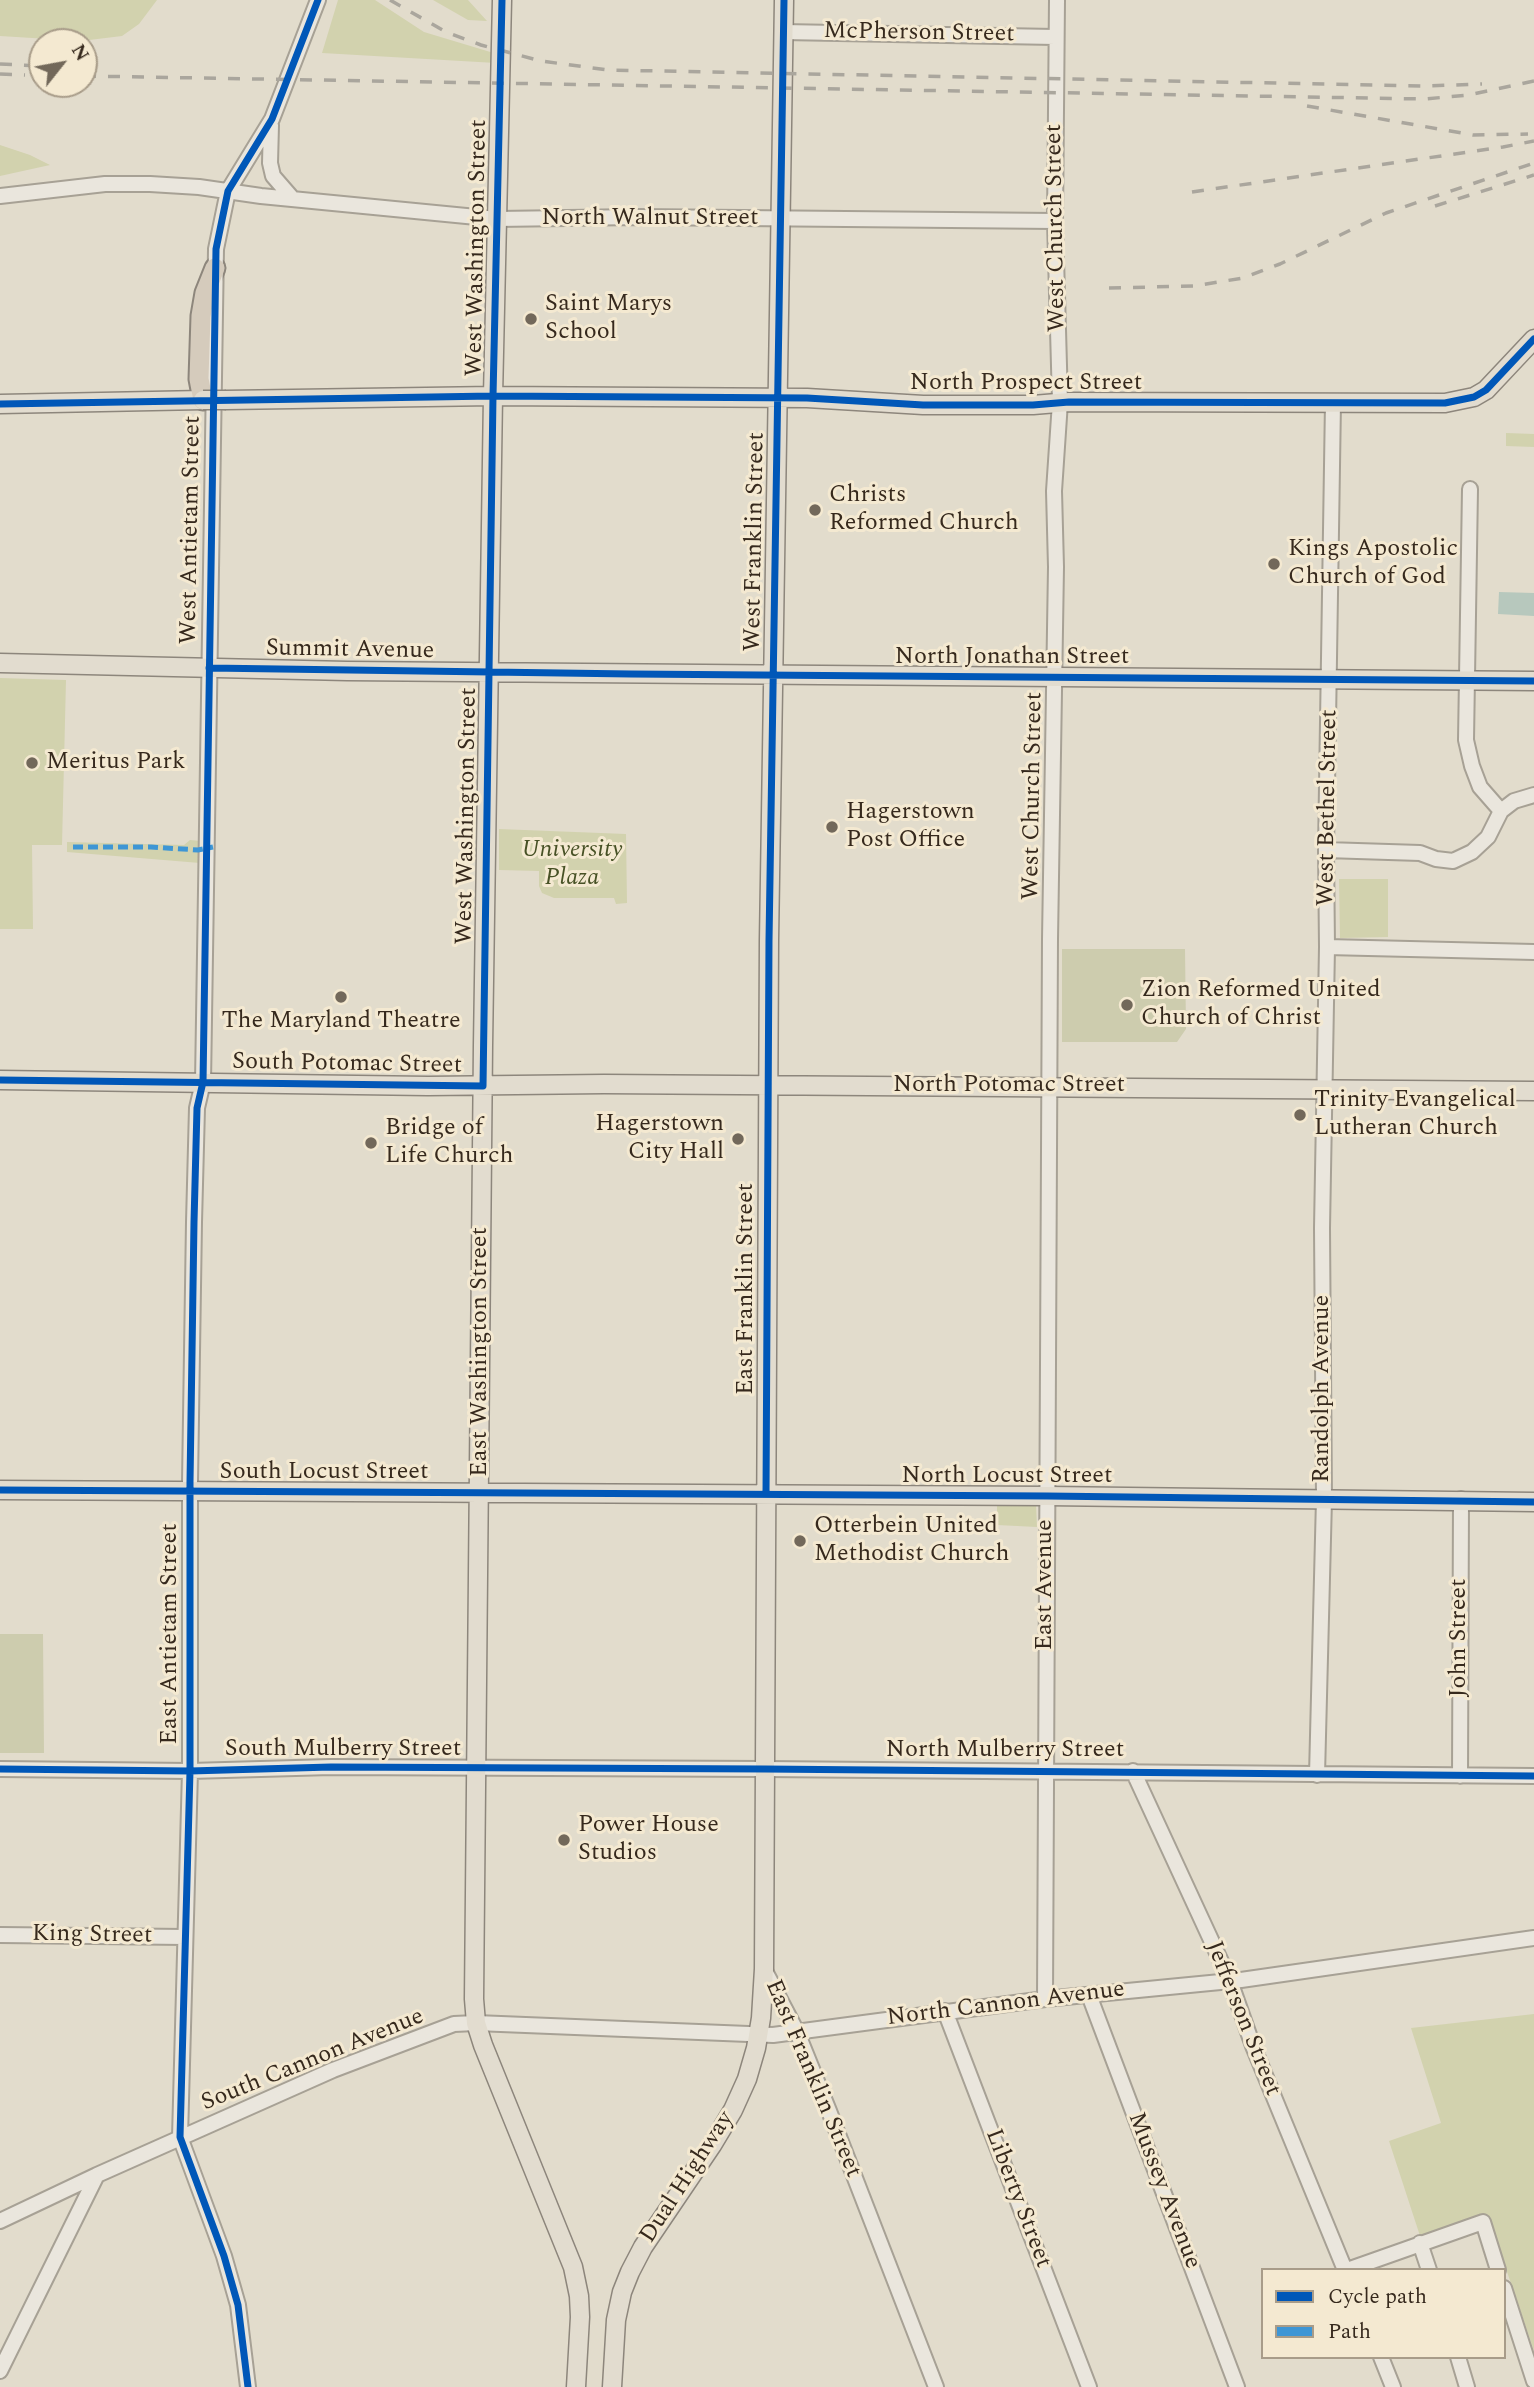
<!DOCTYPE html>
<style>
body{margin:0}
#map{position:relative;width:1534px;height:2387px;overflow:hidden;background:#e2dccc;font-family:Spectral,serif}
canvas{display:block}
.legend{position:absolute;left:1261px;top:2268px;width:245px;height:91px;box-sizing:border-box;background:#f4e9d1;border:2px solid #a89c89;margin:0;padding:9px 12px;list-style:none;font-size:21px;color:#36291d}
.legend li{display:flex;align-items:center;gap:14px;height:35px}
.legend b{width:35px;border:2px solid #a89c89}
.north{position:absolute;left:28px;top:28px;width:70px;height:70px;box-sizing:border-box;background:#f4e9d1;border:2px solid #a89c89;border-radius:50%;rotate:59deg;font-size:19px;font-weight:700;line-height:28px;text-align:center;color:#36291d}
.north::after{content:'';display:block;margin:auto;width:24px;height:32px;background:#72685a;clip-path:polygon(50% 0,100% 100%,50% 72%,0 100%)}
</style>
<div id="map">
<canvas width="1534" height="2387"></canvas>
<ul class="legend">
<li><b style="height:9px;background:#0057b8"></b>Cycle path</li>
<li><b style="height:9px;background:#3e96d5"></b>Path</li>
</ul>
<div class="north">N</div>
</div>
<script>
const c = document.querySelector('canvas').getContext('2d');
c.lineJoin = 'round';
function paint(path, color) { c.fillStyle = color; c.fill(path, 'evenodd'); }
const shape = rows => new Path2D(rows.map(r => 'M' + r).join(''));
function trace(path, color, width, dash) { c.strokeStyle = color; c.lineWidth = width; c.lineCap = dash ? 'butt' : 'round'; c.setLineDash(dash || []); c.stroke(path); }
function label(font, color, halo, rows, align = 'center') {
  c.font = font + ' Spectral,serif'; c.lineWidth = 6; c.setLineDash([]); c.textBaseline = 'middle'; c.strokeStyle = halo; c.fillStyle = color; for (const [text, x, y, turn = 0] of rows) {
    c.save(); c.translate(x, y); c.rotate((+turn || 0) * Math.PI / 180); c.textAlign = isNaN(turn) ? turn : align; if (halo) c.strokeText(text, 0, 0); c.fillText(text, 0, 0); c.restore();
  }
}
paint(shape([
 [0,0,157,0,139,24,122,36,81,41,0,36],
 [338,0,375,0,424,32,497,54,496,63,322,53],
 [433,0,468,0,487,21,468,20],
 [0,145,30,155,50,165,0,176],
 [1506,433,1534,434,1534,447,1506,446],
 [0,678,66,680,62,845,32,845,33,929,0,929],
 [499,829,626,834,627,903,616,904,614,898,554,898,542,893,539,886,539,871,499,870],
 [190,840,201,841,200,863,67,852,67,842,184,845],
 [1339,879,1388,879,1388,937,1340,938],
 [997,1505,1036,1505,1037,1527,997,1525],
 [1534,2014,1534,2351,1488,2216,1421,2239,1389,2141,1441,2123,1411,2028]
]), '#d2d2ae');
paint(shape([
 [1062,949,1185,949,1186,1029,1177,1042,1062,1042],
 [43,1634,44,1753,0,1753,0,1634]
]), '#cdccae');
paint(shape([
 [1499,592,1534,593,1534,616,1498,614]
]), '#b7c8bd');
const minor = shape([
 [783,32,1055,37],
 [271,125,270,163,273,176,293,199],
 [0,196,105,184,150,184,199,187,261,196,497,219,637,217,1055,221],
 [1470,489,1466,740,1472,766,1480,787,1501,811],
 [1326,850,1420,853,1436,859,1453,861,1472,852,1488,837,1501,811,1514,801,1534,795],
 [1327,947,1534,952],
 [0,1769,190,1771,331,1767,765,1769,1534,1776],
 [1133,1771,1230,1981,1253,2046,1345,2270],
 [1317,1775,1324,1499,1322,1228,1327,947,1326,850,1333,402],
 [1460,1776,1461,1499],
 [0,1935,185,1937],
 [764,1969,797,2032,829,2111,936,2387],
 [1089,1995,1237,2387],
 [1045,1999,1050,939,1056,567,1054,491,1060,402,1055,221,1057,0],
 [945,2011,1089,2387],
 [0,2221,97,2175],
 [1420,2243,1429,2270],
 [1347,2270,1483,2222,1498,2270],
 [1504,2288,1534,2381],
 [1381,2357,1393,2387],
 [1458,2357,1467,2387],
 [0,2371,97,2175,333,2070,454,2024,476,2023,773,2035,1045,1999,1241,1980,1534,1938],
 [248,2387,238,2305,224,2256,180,2137,190,1771,190,1482,194,1222,197,1108,203,1082,216,249,228,191,272,119,318,0]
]);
const major = shape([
 [502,0,493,396,483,1045,474,1999,476,2023,483,2045,573,2267,579,2296,580,2317,576,2387],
 [226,400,493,396,807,398,923,405,1033,405,1069,402,1445,403,1474,397,1486,390,1534,339],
 [0,404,203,400],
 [0,663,347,671,1534,681],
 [0,1080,428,1086,604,1084,1534,1091],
 [0,1490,1047,1496,1534,1502],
 [612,2387,616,2320,622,2292,630,2272,643,2247,712,2145,733,2110,747,2079,756,2048,761,2018,764,1969,769,940,784,0]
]);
const highway = shape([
 [203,400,199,379,201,316,205,293,215,268]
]);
trace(minor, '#a7a195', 18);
trace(major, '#8d867c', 21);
trace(highway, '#8d867c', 23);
trace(minor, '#eae6dd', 14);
trace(major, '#e2dccf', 18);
trace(highway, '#d5cbbc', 19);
trace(shape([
 [390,0,446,32,481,45,541,61,608,70,1425,86,1482,84],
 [0,64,42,66],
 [0,74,25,75],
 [84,76,1425,99,1468,95,1534,81],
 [1307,106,1473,135,1528,134],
 [1192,192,1503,147,1534,141],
 [1435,206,1534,175],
 [1109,288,1194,286,1243,278,1280,264,1386,213,1534,163]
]), '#aaa69d', 3.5, [12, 12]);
const majorBridge = shape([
 [203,400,226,400]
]);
trace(majorBridge, '#8d867c', 21, []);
trace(majorBridge, '#e2dccf', 18);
trace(shape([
 [73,847,151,847,198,850,213,847]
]), '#3e96d5', 5, [10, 5]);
trace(shape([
 [0,404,493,396,807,398,923,405,1033,405,1069,402,1445,403,1474,397,1486,390,1534,339],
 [209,668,631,674,1534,681],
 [0,1080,483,1086,493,396,502,0],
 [0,1490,1047,1496,1534,1502],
 [766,1494,769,940,784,0],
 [0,1769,190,1771,331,1767,765,1769,1534,1776],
 [248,2387,238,2305,224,2256,180,2137,190,1771,190,1482,194,1222,197,1108,203,1082,216,249,228,191,272,119,318,0]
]), '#0057b8', 7);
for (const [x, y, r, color] of [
 [531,319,7,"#72685a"],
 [815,510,7,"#72685a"],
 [1274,564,7,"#72685a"],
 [32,763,7,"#72685a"],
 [832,827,7,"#72685a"],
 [341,997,7,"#72685a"],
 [1127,1005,7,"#72685a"],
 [1300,1115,7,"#72685a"],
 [738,1139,7,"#72685a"],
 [371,1143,7,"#72685a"],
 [800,1541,7,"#72685a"],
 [564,1840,7,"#72685a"]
]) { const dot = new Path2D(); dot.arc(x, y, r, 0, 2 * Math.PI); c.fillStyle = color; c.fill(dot); trace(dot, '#f4e9d1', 2.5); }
label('24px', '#36291d', '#f4e9d1', [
 ["McPherson Street",919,34,1],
 ["North Walnut Street",650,219],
 ["West Church Street",1057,228,-91],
 ["West Washington Street",478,248,-89],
 ["North Prospect Street",1026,384],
 ["West Antietam Street",192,530,-89],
 ["West Franklin Street",756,542,-89],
 ["Summit Avenue",350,651,1],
 ["North Jonathan Street",1012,658],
 ["West Church Street",1034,796,-89],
 ["West Bethel Street",1329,808,-89],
 ["West Washington Street",468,816,-89],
 ["South Potomac Street",347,1065,1],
 ["North Potomac Street",1009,1086],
 ["East Franklin Street",747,1289,-90],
 ["East Washington Street",481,1352,-90],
 ["Randolph Avenue",1323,1389,-90],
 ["South Locust Street",324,1473],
 ["North Locust Street",1007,1477],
 ["East Avenue",1046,1585,-90],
 ["East Antietam Street",171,1634,-90],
 ["John Street",1460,1638,-90],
 ["South Mulberry Street",343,1750],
 ["North Mulberry Street",1005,1751],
 ["King Street",92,1936,1],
 ["North Cannon Avenue",1006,2005,-7],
 ["Jefferson Street",1242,2019,68],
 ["South Cannon Avenue",313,2061,-22],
 ["East Franklin Street",812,2079,67],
 ["Dual Highway",688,2178,-57],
 ["Mussey Avenue",1163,2191,69],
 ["Liberty Street",1017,2199,69]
]);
label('24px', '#36291d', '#f4e9d1', [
 ["Saint Marys",545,305],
 ["School",545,333],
 ["Christs",829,496],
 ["Reformed Church",829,524],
 ["Kings Apostolic",1288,550],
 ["Church of God",1288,578],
 ["Meritus Park",46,763],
 ["Hagerstown",846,813],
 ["Post Office",846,841],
 ["Zion Reformed United",1141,991],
 ["Church of Christ",1141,1019],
 ["The Maryland Theatre",341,1022,"center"],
 ["Trinity Evangelical",1314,1101],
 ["Lutheran Church",1314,1129],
 ["Hagerstown",724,1125,"right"],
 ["City Hall",724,1153,"right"],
 ["Bridge of",385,1129],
 ["Life Church",385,1157],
 ["Otterbein United",814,1527],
 ["Methodist Church",814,1555],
 ["Power House",578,1826],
 ["Studios",578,1854]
], 'left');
label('italic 24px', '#475125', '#f4e9d1', [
 ["University",572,851],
 ["Plaza",572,879]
]);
</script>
